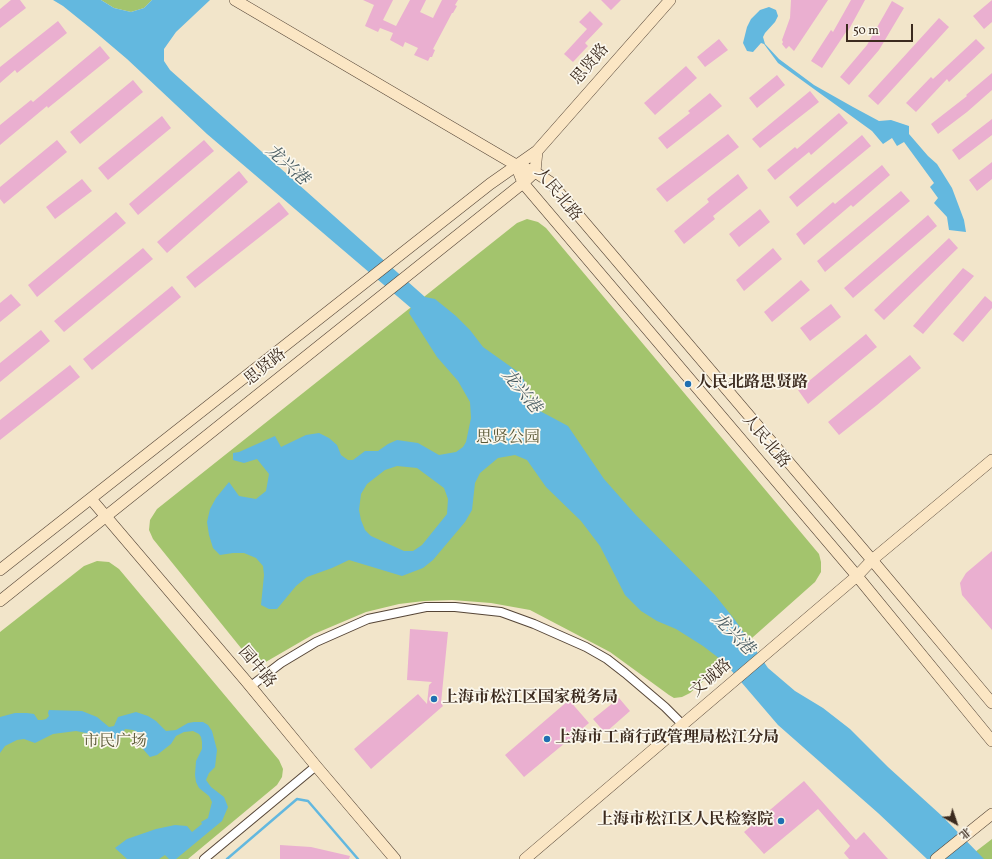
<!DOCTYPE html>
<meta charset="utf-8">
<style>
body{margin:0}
#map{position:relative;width:992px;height:859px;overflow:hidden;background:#f2e5ca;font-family:Vollkorn,"Noto Serif SC",serif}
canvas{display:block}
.north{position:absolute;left:936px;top:803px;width:40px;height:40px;-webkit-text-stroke:3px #fbf7ec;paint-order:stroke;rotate:140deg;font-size:11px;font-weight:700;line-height:16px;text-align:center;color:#3b2a1e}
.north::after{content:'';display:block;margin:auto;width:14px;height:18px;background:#3b2a1e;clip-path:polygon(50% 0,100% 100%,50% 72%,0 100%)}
.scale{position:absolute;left:846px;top:24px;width:67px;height:18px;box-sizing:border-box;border:2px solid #3b2a1e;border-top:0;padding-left:5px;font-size:12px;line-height:14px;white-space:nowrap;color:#3b2a1e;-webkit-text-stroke:3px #fbf7ec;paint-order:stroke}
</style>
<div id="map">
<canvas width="992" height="859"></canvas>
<div class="north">北</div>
<div class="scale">50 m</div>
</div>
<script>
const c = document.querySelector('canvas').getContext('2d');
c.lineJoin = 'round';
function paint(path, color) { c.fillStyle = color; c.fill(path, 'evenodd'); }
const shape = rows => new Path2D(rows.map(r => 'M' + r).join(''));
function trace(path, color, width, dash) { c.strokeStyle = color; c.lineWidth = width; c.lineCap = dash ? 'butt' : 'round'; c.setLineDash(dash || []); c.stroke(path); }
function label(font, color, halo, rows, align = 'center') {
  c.font = font + ' Vollkorn,"Noto Serif SC",serif'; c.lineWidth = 3.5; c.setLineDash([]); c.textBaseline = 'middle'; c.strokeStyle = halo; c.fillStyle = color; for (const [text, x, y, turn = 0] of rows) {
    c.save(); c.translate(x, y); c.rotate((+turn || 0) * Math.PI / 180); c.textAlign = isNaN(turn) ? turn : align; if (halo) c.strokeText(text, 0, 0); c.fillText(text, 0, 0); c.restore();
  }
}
paint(shape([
 [101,0,152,0,144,8,131,12,114,8],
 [527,219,538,222,546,228,819,554,821,562,821,572,815,582,690,693,682,697,674,698,669,695,610,652,530,610,491,603,452,600,424,601,399,604,366,612,314,634,264,663,256,662,249,658,153,539,149,530,150,520,157,509,517,223],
 [97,561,109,562,119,569,279,760,283,769,282,777,277,785,188,859,0,859,0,632,84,566],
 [992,839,992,859,966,859]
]), '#a3c46d');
paint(shape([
 [53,0,101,0,114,8,131,12,144,8,152,0,210,0,176,32,164,49,164,61,170,70,425,297,435,299,456,316,470,330,483,347,521,374,528,389,531,401,540,411,568,426,604,479,635,514,715,595,735,620,768,668,795,691,823,708,850,729,888,767,942,816,984,859,927,859,878,813,778,725,724,662,703,646,676,629,657,621,641,611,625,595,600,546,581,521,546,487,527,460,515,455,498,458,480,473,475,483,472,510,465,522,433,560,423,568,402,576,349,560,332,568,307,577,296,586,277,609,269,609,261,605,264,575,263,566,256,558,244,553,233,553,220,555,213,548,209,535,207,522,210,509,216,498,229,482,239,496,256,499,266,491,269,474,257,459,244,463,233,460,233,453,239,452,275,436,281,447,306,435,319,433,329,438,337,445,341,455,348,460,353,460,365,451,378,451,388,444,397,440,418,443,439,455,456,452,463,447,466,442,471,418,470,402,458,381,437,357,409,313,411,308,207,134,127,59,94,31,63,6],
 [397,466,417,468,444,488,448,499,447,514,422,545,413,551,404,551,371,536,365,530,361,520,359,510,361,494,367,484,385,470],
 [769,7,776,10,778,16,775,22,765,33,763,37,765,44,779,59,814,85,853,107,879,121,891,120,909,126,909,134,928,156,937,164,952,188,964,220,966,232,949,230,947,217,934,203,938,198,930,187,934,183,904,142,897,146,892,138,883,144,872,131,778,63,764,44,761,43,753,52,747,51,743,43,747,27,751,19,760,10],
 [49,710,82,711,97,717,109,727,114,726,118,717,136,712,148,716,156,721,166,731,176,730,188,723,194,722,203,722,208,725,212,731,217,750,215,767,209,773,206,780,211,787,224,797,228,807,222,821,176,859,169,859,165,855,159,859,127,859,115,848,127,839,156,829,175,825,187,826,192,832,202,824,201,822,208,818,212,802,209,796,199,788,196,782,195,775,196,761,202,749,202,742,201,737,199,734,193,731,184,732,176,736,171,744,157,755,150,757,136,741,137,735,136,731,133,730,125,729,121,737,114,744,106,738,96,735,76,731,53,734,35,743,24,739,17,740,5,746,0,753,0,717,15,713,27,713,34,714,38,720,42,720,46,719,49,716,48,713]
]), '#63b8df');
trace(shape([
 [227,859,297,799,308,801,358,859]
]), '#63b8df', 2.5);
paint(shape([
 [11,0,20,0,26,8,0,28,0,9],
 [363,0,393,0,383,20,396,26,410,0,426,0,420,12,433,18,442,0,458,0,455,5,457,6,453,13,452,13,433,49,435,50,432,57,430,57,428,61,414,55,418,48,405,42,403,47,390,40,393,33,380,28,378,32,365,26,374,5],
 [601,0,621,0,611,10],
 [791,0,828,0,794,51,789,46,786,49,782,44,783,42,782,40,790,18],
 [851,0,865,0,847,33,846,32,822,68,811,61,831,30,833,32],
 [992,0,992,22,984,29,973,16],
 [892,1,904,8,879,50,849,85,840,77,867,45],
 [590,11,603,24,585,43,588,46,573,62,564,54,587,29,579,22],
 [939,18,949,27,878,105,868,96],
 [58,21,67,33,17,73,15,70,0,83,0,67],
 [719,39,728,50,705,67,697,57],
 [976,39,985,48,949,82,947,79,916,112,906,103,931,77,933,79],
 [100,46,110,58,48,108,47,106,0,145,0,125,31,100,33,102],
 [686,66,697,78,655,115,644,103],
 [992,73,992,90,967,112,938,134,931,124,967,96,966,95],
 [777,75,785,85,757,108,749,98],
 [133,80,143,92,80,144,70,132],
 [810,91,819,102,760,148,752,139],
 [710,93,722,106,667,149,658,138,690,113,688,111],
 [839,113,848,123,811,155,809,152,775,180,767,170,795,147,797,149],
 [162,116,171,128,108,180,98,168],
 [992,119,992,135,959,160,952,150],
 [728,134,739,147,667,202,656,189],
 [862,135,871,146,797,207,789,197],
 [57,140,67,152,4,204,0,199,0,187],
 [204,140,214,151,138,215,129,204],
 [992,162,992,179,977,191,969,180],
 [882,165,890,175,853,207,851,205,804,245,796,234,833,202,835,204],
 [239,171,248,182,167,253,157,242],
 [738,174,748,188,713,216,715,219,684,244,674,231,709,202,707,199],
 [82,179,92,191,55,219,46,207],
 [901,191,910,201,825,272,817,261],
 [279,202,289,214,195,288,186,277],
 [760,209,770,222,739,247,729,234],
 [116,212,126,223,37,297,28,285],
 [928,215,937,226,853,298,844,288],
 [949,238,958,248,884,320,874,310],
 [143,248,153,259,64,332,54,321],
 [773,248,782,259,744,291,736,280],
 [963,268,974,276,923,334,913,326],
 [801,280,810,290,772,322,764,312],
 [172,286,181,297,92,370,83,359],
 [11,294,21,305,0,322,0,303],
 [985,296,992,302,992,308,963,342,953,334],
 [831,304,841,317,810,341,800,328],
 [41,330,50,341,0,382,0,363],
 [866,334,877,347,808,404,798,390],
 [910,355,921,368,877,405,839,435,828,422],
 [70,365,80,377,0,440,0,420],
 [992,551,992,630,962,595,960,583,966,573],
 [410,629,448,632,441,703,443,706,371,769,354,749,418,694,427,704,429,685,432,682,407,680],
 [619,698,630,711,605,733,593,719],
 [569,700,589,723,524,777,505,755],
 [804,781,856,840,864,832,888,859,849,859,844,853,850,846,818,809,764,854,744,832],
 [280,845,311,847,350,856,349,859,280,859]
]), '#eaafd0');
const street = shape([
 [251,686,281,663,316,642,368,619,426,607,455,607,501,612,534,624,586,647,607,659,625,673,665,707,683,725],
 [204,859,316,766]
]);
const secondary = shape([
 [235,0,516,165,535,172,550,182,872,560,992,703],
 [516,165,523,183,857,576,992,741],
 [91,499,246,681,316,766,395,859],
 [0,570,490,184,537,151,670,0],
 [0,601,523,183,535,172,537,151],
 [525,859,857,576,872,560,992,460],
 [936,859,992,814]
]);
trace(street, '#564638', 10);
trace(secondary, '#564638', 12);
trace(street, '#fff', 8);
trace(secondary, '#fbe6c4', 11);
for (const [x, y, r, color] of [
 [688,384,4,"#1f6fb2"],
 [434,699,4,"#1f6fb2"],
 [547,739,4,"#1f6fb2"],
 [781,821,4,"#1f6fb2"]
]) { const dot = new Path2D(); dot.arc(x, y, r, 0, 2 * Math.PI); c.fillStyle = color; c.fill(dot); trace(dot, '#fbf7ec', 1.5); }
label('16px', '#3b2a1e', '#fbf7ec', [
 ["思贤路",591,65,-49],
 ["人民北路",557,195,51],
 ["思贤路",266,368,-39],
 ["人民北路",765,442,50],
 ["园中路",256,668,50],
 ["文诚路",712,679,-41]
]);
label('bold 16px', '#3b2a1e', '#fbf7ec', [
 ["人民北路思贤路",696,384],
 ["上海市松江区国家税务局",442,699],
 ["上海市工商行政管理局松江分局",555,739],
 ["上海市松江区人民检察院",773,821,"right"]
], 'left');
label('16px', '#5a5836', '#fbf7ec', [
 ["思贤公园",508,439],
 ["市民广场",115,743]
]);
label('italic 17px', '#495c62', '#fbf7ec', [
 ["龙兴港",286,166,42],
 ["龙兴港",520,392,51],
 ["龙兴港",732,635,45]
]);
</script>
